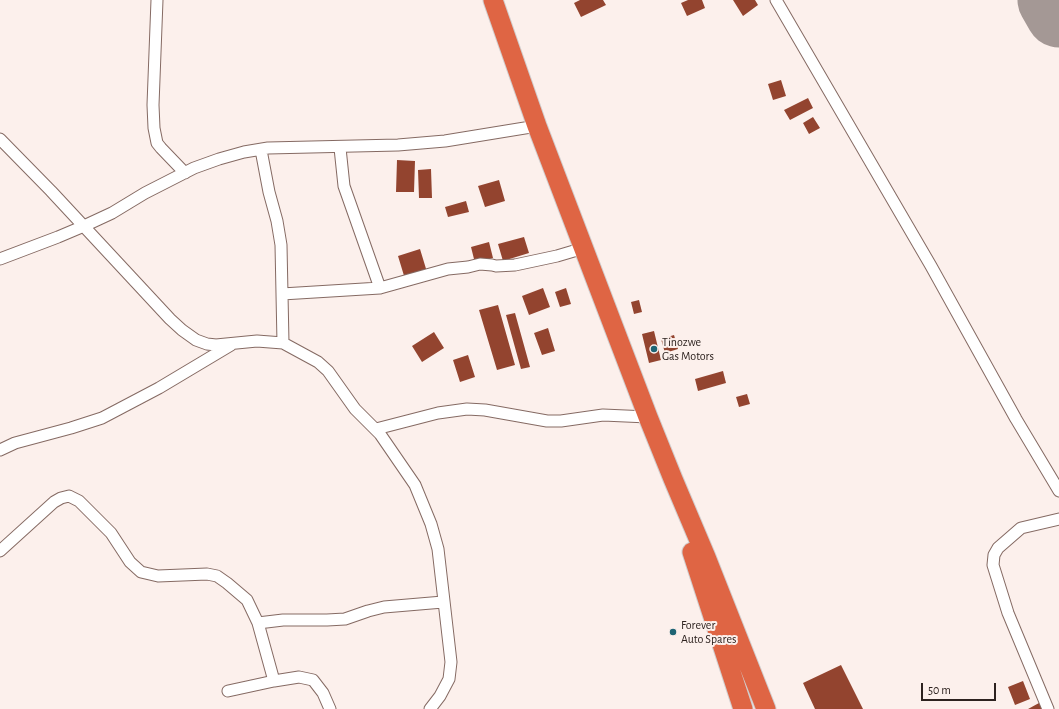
<!DOCTYPE html>
<style>
body{margin:0}
#map{position:relative;width:1059px;height:709px;overflow:hidden;background:#fcf0ec;font-family:"Alegreya Sans",sans-serif}
canvas{display:block}
.scale{position:absolute;left:921px;top:683px;width:75px;height:18px;box-sizing:border-box;border:2px solid #2d221f;border-top:0;padding-left:5px;font-size:12px;line-height:14px;white-space:nowrap;color:#2d221f;-webkit-text-stroke:3px #fcf0ec;paint-order:stroke}
</style>
<div id="map">
<canvas width="1059" height="709"></canvas>
<div class="scale">50 m</div>
</div>
<script>
const c = document.querySelector('canvas').getContext('2d');
c.lineJoin = 'round';
const shape = rows => new Path2D(rows.map(r => 'M' + r).join(''));
function trace(path, color, width, dash) { c.strokeStyle = color; c.lineWidth = width; c.lineCap = dash ? 'butt' : 'round'; c.setLineDash(dash || []); c.stroke(path); }
function paint(path, color) { c.fillStyle = color; c.fill(path, 'evenodd'); }
function label(font, color, halo, rows, align = 'center') {
  c.font = font + ' "Alegreya Sans",sans-serif'; c.lineWidth = 4; c.setLineDash([]); c.textBaseline = 'middle'; c.strokeStyle = halo; c.fillStyle = color; for (const [text, x, y, turn = 0] of rows) {
    c.save(); c.translate(x, y); c.rotate((+turn || 0) * Math.PI / 180); c.textAlign = isNaN(turn) ? turn : align; if (halo) c.strokeText(text, 0, 0); c.fillText(text, 0, 0); c.restore();
  }
}
trace(shape([
 [1051,0,1059,14]
]), '#a49895', 67);
paint(shape([
 [580,0,603,0,606,5,581,17,574,3],
 [688,0,702,0,705,8,687,16,681,3],
 [733,0,755,0,758,5,743,16],
 [781,80,786,96,773,100,768,84],
 [808,98,813,108,790,120,784,110],
 [813,117,820,128,809,134,803,123],
 [397,160,415,161,414,192,396,192],
 [431,169,432,198,419,198,418,170],
 [499,180,505,201,485,207,478,186],
 [466,201,469,212,448,217,445,207],
 [524,237,529,253,503,261,498,244],
 [489,242,493,258,475,263,471,247],
 [420,249,427,272,405,279,398,256],
 [543,288,550,307,529,315,522,296],
 [566,288,571,304,560,307,555,292],
 [639,300,642,312,634,314,631,302],
 [498,305,515,365,497,370,479,310],
 [515,313,530,367,521,369,506,315],
 [548,328,555,351,542,355,534,333],
 [654,331,661,360,649,363,642,334],
 [434,332,444,348,422,362,412,346],
 [674,335,678,349,665,353,661,339],
 [468,355,475,377,460,382,453,360],
 [723,371,726,383,698,391,695,379],
 [747,394,750,404,739,407,736,397],
 [841,665,863,709,815,709,803,683],
 [1023,681,1030,699,1015,705,1008,687],
 [1039,703,1043,709,1028,709]
]), '#93442f');
const street = shape([
 [157,0,153,105,154,128,157,143,161,148,185,173],
 [776,0,931,266,1016,419,1059,491],
 [0,139,51,191,170,319,182,330,196,340,207,344,216,345,257,341,283,343,318,362,328,371,355,409,380,434,415,485,431,524,438,549,451,662,449,679,440,696,430,709],
 [340,148,344,186,380,288],
 [261,150,269,192,277,221,281,245,283,343],
 [0,259,58,237,84,226,112,213,145,193,194,168,219,159,244,152,268,148,398,145,445,141,537,126],
 [282,294,380,288,448,269,468,267,480,264,492,265,496,266,515,265,557,256,584,248],
 [376,429,438,413,467,409,485,410,547,421,561,421,603,415,648,417],
 [0,450,15,443,71,428,102,418,159,388,231,345],
 [0,551,54,502,61,498,69,496,79,501,111,533,130,562,141,572,158,576,207,574,217,576,227,583,247,600,258,623],
 [228,691,274,681],
 [330,709,323,693,313,680,299,677,274,681,258,623,283,620,327,620,345,619,368,611,384,607,443,602],
 [1048,709,1008,613,993,565,994,555,998,548,1021,528,1059,519]
]);
const highway = shape([
 [493,0,537,126,648,417,673,479,706,557,766,709],
 [692,552,743,709]
]);
trace(street, '#856a63', 13);
trace(highway, '#d1cece', 21);
trace(street, '#fff', 11);
trace(highway, '#df6544', 19);
for (const [x, y, r, color] of [
 [654,349,4,"#1e6474"],
 [673,632,4,"#1e6474"]
]) { const dot = new Path2D(); dot.arc(x, y, r, 0, 2 * Math.PI); c.fillStyle = color; c.fill(dot); trace(dot, '#fcf0ec', 1.5); }
label('12px', '#2d221f', '#fcf0ec', [
 ["Tinozwe",662,342],
 ["Gas Motors",662,356],
 ["Forever",681,625],
 ["Auto Spares",681,639]
], 'left');
</script>
